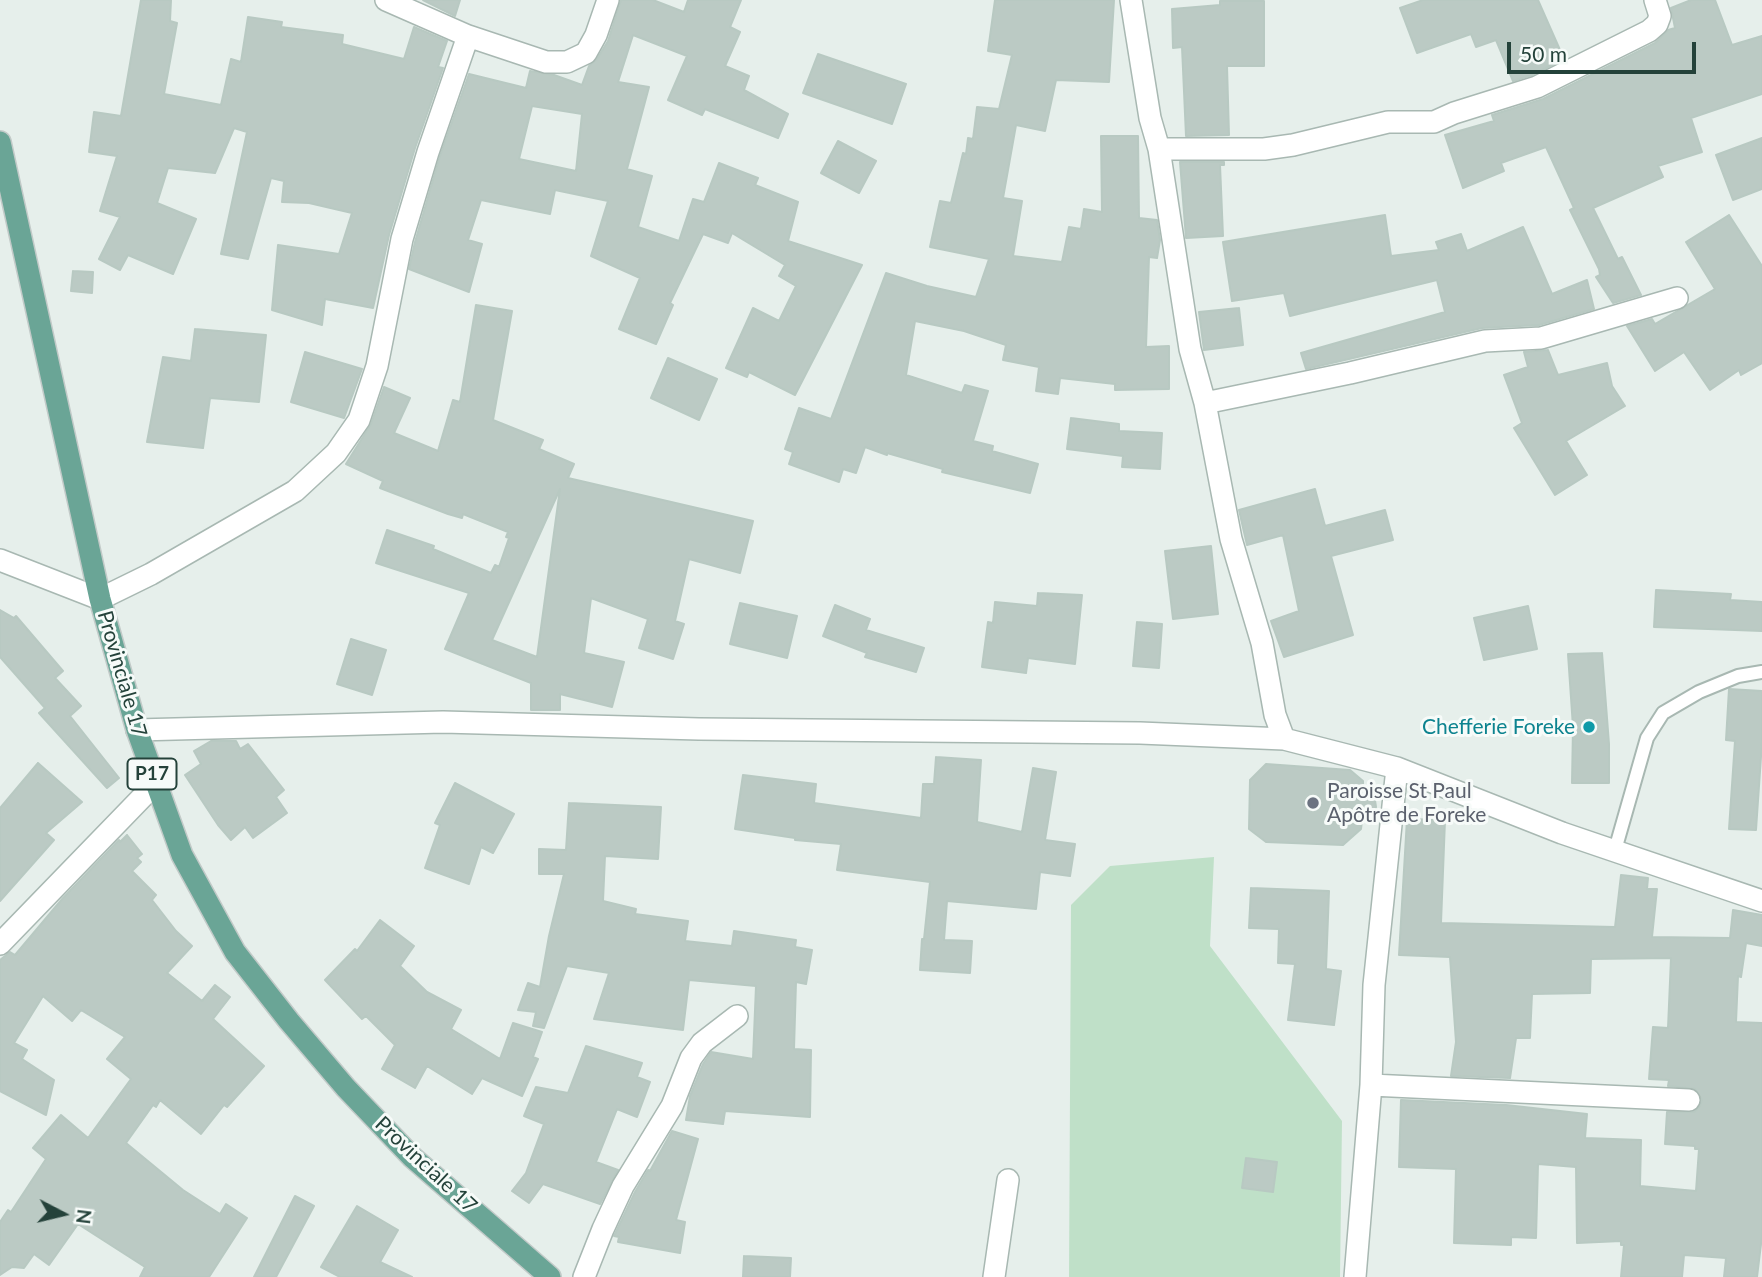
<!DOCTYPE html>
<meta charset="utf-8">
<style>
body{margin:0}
#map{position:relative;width:1762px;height:1277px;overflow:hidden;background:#e6efeb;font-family:Lato,sans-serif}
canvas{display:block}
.north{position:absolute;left:28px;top:1179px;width:70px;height:70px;-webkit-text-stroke:5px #f7fbf9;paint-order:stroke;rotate:97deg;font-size:19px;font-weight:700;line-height:28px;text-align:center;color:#24423a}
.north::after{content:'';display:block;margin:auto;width:24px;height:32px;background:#24423a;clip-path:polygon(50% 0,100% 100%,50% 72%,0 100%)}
.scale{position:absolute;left:1507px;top:42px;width:189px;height:32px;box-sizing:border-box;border:4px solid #24423a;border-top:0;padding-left:9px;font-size:21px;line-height:24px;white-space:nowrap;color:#24423a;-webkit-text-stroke:5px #f7fbf9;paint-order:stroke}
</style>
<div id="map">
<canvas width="1762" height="1277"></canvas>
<div class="north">N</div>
<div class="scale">50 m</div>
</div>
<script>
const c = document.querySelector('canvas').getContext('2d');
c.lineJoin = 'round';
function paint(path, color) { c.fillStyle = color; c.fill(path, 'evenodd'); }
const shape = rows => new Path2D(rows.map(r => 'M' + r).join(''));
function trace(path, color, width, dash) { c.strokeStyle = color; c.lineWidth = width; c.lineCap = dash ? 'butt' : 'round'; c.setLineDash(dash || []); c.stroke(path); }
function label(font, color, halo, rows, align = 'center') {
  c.font = font + ' Lato,sans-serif'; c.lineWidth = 6; c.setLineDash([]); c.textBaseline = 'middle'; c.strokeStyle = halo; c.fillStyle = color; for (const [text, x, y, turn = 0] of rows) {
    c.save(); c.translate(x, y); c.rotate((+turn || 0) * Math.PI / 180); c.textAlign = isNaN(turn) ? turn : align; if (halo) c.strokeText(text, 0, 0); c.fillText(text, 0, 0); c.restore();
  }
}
paint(shape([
 [1214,857,1210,946,1342,1121,1340,1277,1069,1277,1071,905,1110,866]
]), '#bfe0c8');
const building = shape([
 [141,0,171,0,170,21,177,23,164,94,221,105,231,59,241,62,248,17,282,22,281,27,343,35,342,44,404,59,414,27,447,41,438,67,443,68,415,148,389,235,373,308,325,299,322,325,272,310,278,245,339,254,352,213,309,203,282,202,284,181,271,178,248,259,221,254,247,132,234,128,215,173,168,168,157,203,196,219,173,274,128,255,120,270,99,259,120,217,100,211,117,156,89,152,94,112,121,116,141,0],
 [423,0,460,0,455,16,423,0],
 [621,0,653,0,684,12,688,0,741,0,730,27,740,32,725,66,749,76,744,90,788,114,778,138,705,109,702,115,668,100,687,56,633,35,618,82,649,87,627,169,652,176,638,227,679,241,693,199,704,202,719,163,758,178,755,185,798,202,788,241,862,265,795,395,749,372,747,377,726,368,753,308,779,321,796,286,779,276,785,265,732,233,728,243,703,234,670,303,673,305,656,344,619,329,640,278,591,256,608,201,555,190,550,214,481,200,468,240,482,244,469,292,409,269,415,242,440,156,469,74,526,88,530,71,554,75,582,85,589,66,597,59,608,41,621,0],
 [532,106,582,114,576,171,519,159,532,106],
 [995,0,1114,0,1109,82,1056,80,1045,131,1016,125,1003,198,1022,201,1013,256,1062,262,1069,227,1081,229,1084,209,1102,212,1101,136,1138,136,1139,218,1157,220,1160,240,1157,258,1149,257,1146,347,1169,346,1169,389,1115,390,1115,384,1060,378,1058,394,1036,391,1039,367,1003,360,1006,345,964,331,915,321,906,375,962,393,965,385,988,391,973,441,993,446,992,451,1038,464,1030,493,942,472,943,469,887,453,887,455,865,447,856,473,843,469,839,482,789,464,793,452,785,449,799,408,831,419,886,273,927,286,976,297,989,259,930,247,940,201,951,203,963,153,966,154,968,138,973,139,977,107,999,109,1012,55,988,51,995,0],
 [1423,0,1538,0,1564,59,1532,75,1513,81,1496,40,1476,47,1471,34,1417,53,1400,8,1423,0],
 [1691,0,1715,0,1732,45,1762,36,1762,94,1691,118,1702,152,1658,166,1663,177,1593,208,1618,259,1622,257,1641,295,1613,303,1596,277,1600,275,1599,269,1570,210,1574,208,1546,147,1501,163,1504,171,1463,188,1445,135,1494,121,1492,115,1543,99,1655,43,1668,30,1675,28,1671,8,1691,0],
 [1220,1,1264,1,1264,66,1227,66,1229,135,1186,136,1182,47,1173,48,1172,9,1220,5,1220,1],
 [818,54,906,84,892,124,803,93,818,54],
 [1762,138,1762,189,1733,200,1716,155,1762,138],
 [838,141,876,161,859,193,821,173,838,141],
 [1180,162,1224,162,1224,165,1220,165,1223,236,1186,238,1180,162],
 [1385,215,1391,256,1439,250,1436,242,1461,234,1467,251,1523,227,1552,294,1587,280,1594,309,1539,325,1482,328,1306,369,1301,353,1445,312,1437,280,1290,316,1284,293,1232,301,1223,242,1385,215],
 [1729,215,1762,266,1762,363,1741,375,1739,370,1710,390,1684,352,1655,371,1627,326,1652,319,1655,324,1715,289,1686,242,1729,215],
 [73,271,93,272,92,293,71,291,73,271],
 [476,305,512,311,493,420,543,440,539,449,574,464,568,478,753,521,740,573,689,559,675,621,684,624,673,659,639,648,648,619,591,598,584,653,624,662,612,707,560,694,560,710,531,710,531,683,445,649,469,593,376,563,387,530,434,546,433,549,491,573,495,565,499,567,509,538,506,537,508,532,463,514,462,518,448,514,380,488,383,481,346,464,371,424,384,387,410,398,394,433,438,451,453,400,460,402,476,305],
 [560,489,537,657,492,640,560,489],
 [1239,308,1243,345,1204,350,1199,312,1239,308],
 [195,329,266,335,259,402,210,398,203,448,147,442,163,357,191,361,195,329],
 [1548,350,1558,375,1607,363,1612,386,1625,406,1566,441,1587,475,1555,495,1514,428,1522,423,1504,375,1528,367,1524,352,1548,350],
 [305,352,362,369,344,418,291,402,305,352],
 [668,358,717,379,699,420,651,398,668,358],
 [1071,418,1119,424,1119,431,1162,433,1160,469,1122,467,1123,456,1067,449,1071,418],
 [1315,489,1325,526,1385,510,1393,540,1331,556,1353,635,1284,657,1271,621,1299,611,1283,535,1247,545,1239,510,1315,489],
 [1211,546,1218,614,1173,619,1165,551,1211,546],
 [1656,590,1731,594,1730,600,1762,602,1762,631,1654,627,1656,590],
 [1038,593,1082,595,1075,664,1028,658,1026,673,982,667,988,622,993,623,995,602,1037,606,1038,593],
 [740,603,797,616,787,658,730,644,740,603],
 [835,605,870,619,866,630,924,648,916,672,865,657,867,653,823,636,835,605],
 [1528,606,1537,649,1484,660,1474,618,1528,606],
 [0,610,14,618,16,616,63,671,55,678,81,706,70,716,119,778,107,788,39,713,45,708,0,657,0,610],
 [1137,622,1162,624,1159,668,1133,666,1137,622],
 [351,639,386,650,372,695,337,684,351,639],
 [1602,653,1609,744,1609,783,1572,783,1573,727,1568,654,1602,653],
 [1729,689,1762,691,1762,742,1756,830,1729,829,1735,741,1726,740,1729,689],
 [211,741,236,741,240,749,248,744,284,790,276,797,287,813,253,838,245,827,231,840,218,825,185,775,201,764,194,751,211,741],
 [936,757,981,760,977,822,1022,832,1033,768,1056,772,1045,840,1075,844,1070,876,1040,872,1036,909,947,901,944,940,972,941,970,973,920,970,922,939,924,939,930,882,837,870,841,844,795,840,795,838,735,829,743,775,816,784,814,803,921,818,923,784,934,784,936,757],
 [38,763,82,802,46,833,54,840,0,901,0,808,38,763],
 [1266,764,1350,770,1363,781,1363,787,1374,794,1376,807,1373,814,1362,821,1361,829,1343,845,1266,842,1249,829,1250,780,1266,764],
 [455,783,514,814,493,853,481,847,469,884,425,868,440,825,435,823,455,783],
 [569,803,661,807,658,859,605,856,603,901,636,909,635,914,688,921,685,941,732,946,734,931,796,940,795,947,812,950,806,984,796,982,794,1049,811,1050,810,1117,725,1111,723,1124,686,1120,690,1096,703,1064,711,1052,753,1059,756,986,689,980,683,1030,594,1019,609,973,567,966,544,1028,533,1026,536,1012,518,1010,528,983,540,987,549,936,564,874,539,874,539,849,566,850,569,803],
 [1407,819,1445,820,1441,923,1615,927,1621,875,1648,878,1647,889,1657,889,1652,937,1730,938,1733,910,1762,915,1762,946,1746,943,1741,977,1738,976,1736,1022,1762,1023,1762,1236,1757,1277,1724,1277,1726,1258,1684,1255,1682,1277,1621,1277,1624,1245,1621,1245,1621,1241,1577,1243,1576,1167,1538,1164,1536,1238,1511,1237,1511,1245,1454,1243,1456,1169,1399,1167,1401,1100,1506,1105,1587,1114,1585,1138,1641,1140,1640,1186,1696,1191,1699,1149,1695,1149,1695,1146,1665,1144,1667,1112,1694,1112,1700,1106,1702,1100,1695,1089,1668,1086,1669,1080,1649,1079,1653,1027,1668,1028,1671,958,1591,959,1590,993,1532,994,1530,1038,1516,1038,1510,1078,1451,1076,1456,1042,1450,957,1399,955,1407,819],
 [127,835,142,854,137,858,141,862,132,871,156,895,152,900,176,931,192,946,167,973,202,1001,215,985,230,997,213,1019,264,1066,227,1107,224,1105,201,1134,160,1100,156,1107,153,1105,126,1143,183,1190,220,1214,226,1204,247,1218,209,1277,140,1277,145,1267,78,1224,49,1265,34,1254,24,1268,12,1267,0,1275,0,1222,8,1210,11,1212,46,1159,33,1148,61,1115,88,1138,131,1079,107,1059,125,1037,81,1010,72,1021,43,996,14,1043,27,1050,22,1059,54,1080,46,1115,0,1091,0,960,10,952,15,955,63,898,119,840,120,842,127,835],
 [1251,888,1329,891,1326,969,1341,971,1334,1025,1288,1020,1295,964,1278,963,1279,929,1249,928,1251,888],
 [380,920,414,946,400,966,427,992,461,1010,451,1029,500,1059,513,1023,542,1032,533,1057,538,1059,522,1096,482,1078,472,1094,427,1066,415,1088,382,1069,395,1045,366,1016,362,1019,325,980,355,949,357,951,380,920],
 [586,1046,642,1063,637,1077,650,1082,637,1117,617,1109,596,1162,618,1170,600,1204,543,1184,529,1203,512,1191,526,1173,544,1124,524,1116,536,1087,568,1093,586,1046],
 [672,1131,698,1139,676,1220,685,1222,680,1253,618,1242,619,1237,614,1236,635,1192,648,1170,650,1171,672,1131],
 [1246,1158,1277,1162,1273,1192,1242,1188,1246,1158],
 [295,1196,314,1206,276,1277,254,1277,295,1196],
 [357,1206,398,1230,380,1262,412,1277,340,1277,321,1267,357,1206],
 [744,1256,791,1258,790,1277,743,1277,744,1256]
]);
paint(building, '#bbcac4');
trace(building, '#b8c9c2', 2);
const service = shape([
 [1615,850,1647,738,1663,713,1699,692,1738,676,1762,672]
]);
const minor = shape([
 [386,0,468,36,546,62,567,62,586,53,596,35,608,0],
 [1131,0,1150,118,1159,149,1190,349,1205,403,1231,539,1262,643,1275,715,1284,739,1397,768,1562,833,1762,901],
 [1159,149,1264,149,1293,145,1388,122,1434,122,1454,113,1537,87,1649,31,1657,24,1660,16,1655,0],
 [1205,403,1350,373,1485,341,1541,338,1677,298],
 [0,560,100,599,151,574,295,491,336,453,359,420,377,366,402,239,428,152,468,36],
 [137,730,443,722,699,729,1140,733,1284,739],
 [0,944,155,784],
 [1371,1085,1689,1100],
 [584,1277,603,1229,623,1186,672,1106,691,1058,702,1043,737,1016],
 [994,1277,1008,1180],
 [1355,1277,1371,1085,1374,985,1397,768]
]);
const primary = shape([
 [0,142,100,599,137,730,182,855,235,952,289,1021,346,1088,412,1157,550,1277]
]);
trace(service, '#a8b8b2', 16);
trace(minor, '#a8b8b2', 24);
trace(primary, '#c2cac8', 24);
trace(service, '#fff', 12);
trace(minor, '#fff', 21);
trace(primary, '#6aa596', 21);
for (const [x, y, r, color] of [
 [1589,727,7,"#0f9aa8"],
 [1313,803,7,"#6b7280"]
]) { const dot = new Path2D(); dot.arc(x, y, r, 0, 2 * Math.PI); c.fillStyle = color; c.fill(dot); trace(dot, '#f7fbf9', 2.5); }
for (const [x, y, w] of [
 [152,774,49]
]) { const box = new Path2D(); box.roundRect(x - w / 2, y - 15.5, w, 31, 5); c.fillStyle = '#f7fbf9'; c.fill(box); trace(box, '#24423a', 2); }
label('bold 19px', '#24423a', null, [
 ["P17",152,774]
]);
label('21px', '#24423a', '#f7fbf9', [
 ["Provinciale 17",122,674,74],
 ["Provinciale 17",426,1165,43]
]);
label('21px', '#0d838f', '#f7fbf9', [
 ["Chefferie Foreke",1575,727]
], 'right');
label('21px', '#5b616d', '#f7fbf9', [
 ["Paroisse St Paul",1327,791],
 ["Apôtre de Foreke",1327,815]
], 'left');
</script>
